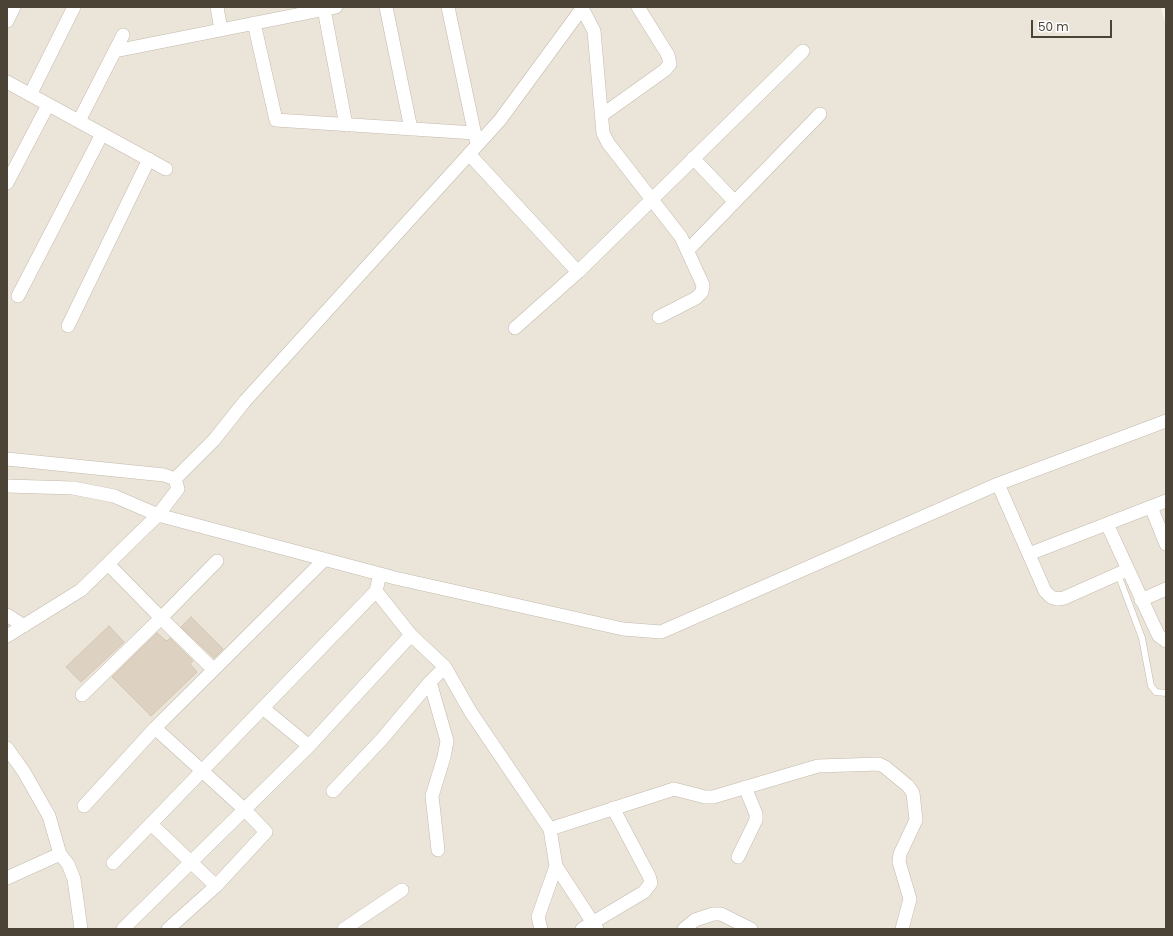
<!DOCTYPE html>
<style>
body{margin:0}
#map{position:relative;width:1173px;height:936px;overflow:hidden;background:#f7f3eb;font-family:Poppins,sans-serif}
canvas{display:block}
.frame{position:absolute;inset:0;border:8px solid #4c4337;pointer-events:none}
.scale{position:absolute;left:1031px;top:20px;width:81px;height:18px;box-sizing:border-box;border:2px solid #4c4337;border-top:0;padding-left:5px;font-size:12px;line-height:14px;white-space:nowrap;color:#4c4337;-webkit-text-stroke:3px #fff;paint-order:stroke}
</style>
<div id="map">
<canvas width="1173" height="936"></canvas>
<div class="frame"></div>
<div class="scale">50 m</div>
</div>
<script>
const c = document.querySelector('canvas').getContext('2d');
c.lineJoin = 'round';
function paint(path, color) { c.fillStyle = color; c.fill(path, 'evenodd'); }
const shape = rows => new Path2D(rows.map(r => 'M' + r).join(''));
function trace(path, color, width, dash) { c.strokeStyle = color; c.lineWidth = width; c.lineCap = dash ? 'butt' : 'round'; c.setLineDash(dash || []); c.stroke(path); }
paint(shape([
 [7,7,1161,7,1166,26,1166,929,7,929]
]), '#ebe4d9');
const building = shape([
 [191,617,223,649,214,658,181,627,191,617],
 [109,626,124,642,81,682,66,667,109,626],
 [157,633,165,640,167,641,170,638,193,661,190,664,197,672,151,716,112,677,157,633]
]);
paint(building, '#ddd1c2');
trace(building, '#d5c6b1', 1);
const lane = shape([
 [1118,574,1142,638,1151,686,1156,692,1166,693]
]);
const street = shape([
 [217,7,221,30],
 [386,7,411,129],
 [448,7,476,140],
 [582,8,594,31,603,133,608,143,681,237,703,285,702,292,696,298,659,317],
 [324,9,346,125],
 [7,21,14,7],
 [254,23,276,120,475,133],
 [115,51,336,7],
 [7,82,166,169],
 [30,95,74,7],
 [602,115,665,70,670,64,668,55,638,7],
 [79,121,123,35],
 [469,154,578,272],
 [693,158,734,201],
 [7,183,48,105],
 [688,250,820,114],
 [18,296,102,134],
 [68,326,149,159],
 [515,328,578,272,803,51],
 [7,459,164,475,175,479,178,489,158,515,81,590,7,636],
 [175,479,214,440,245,401,500,120,583,7],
 [998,484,1045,591,1051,597,1057,599,1064,598,1127,570],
 [7,486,73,488,114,496,158,515,395,578,623,629,661,632,998,484,1166,421],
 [1151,507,1166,544],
 [1107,524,1155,628,1159,636,1166,641],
 [1029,554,1166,501],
 [380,574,376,591,411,635,445,667,470,711,550,829,556,866,538,917,541,929],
 [1141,600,1166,589],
 [7,615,24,626],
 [213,669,161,618,217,561],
 [430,682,447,741,444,757,432,796,438,850],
 [82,695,161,618,109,565],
 [264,709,309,746],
 [155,728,244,809,266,832,216,886,168,929],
 [7,748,24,772,49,816,60,854,7,878],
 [333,791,382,739,430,682,445,667],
 [84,806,155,728,324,560],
 [151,824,216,886],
 [550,829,674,789,705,797,713,797,818,766,879,764,885,767,908,786,913,793,916,820,900,854,899,862,910,899,902,929],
 [60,854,68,864,74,879,81,929],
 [738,857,756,820,756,814,745,787],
 [113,863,376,591],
 [556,866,597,929],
 [123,929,309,746,411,635],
 [344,929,402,890],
 [582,929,644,892,651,883,649,876,613,808],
 [684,929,695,920,713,914,721,914,751,929]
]);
trace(lane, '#c4baac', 7);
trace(street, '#c4baac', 14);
trace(lane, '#fff', 6);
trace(street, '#fff', 13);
</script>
